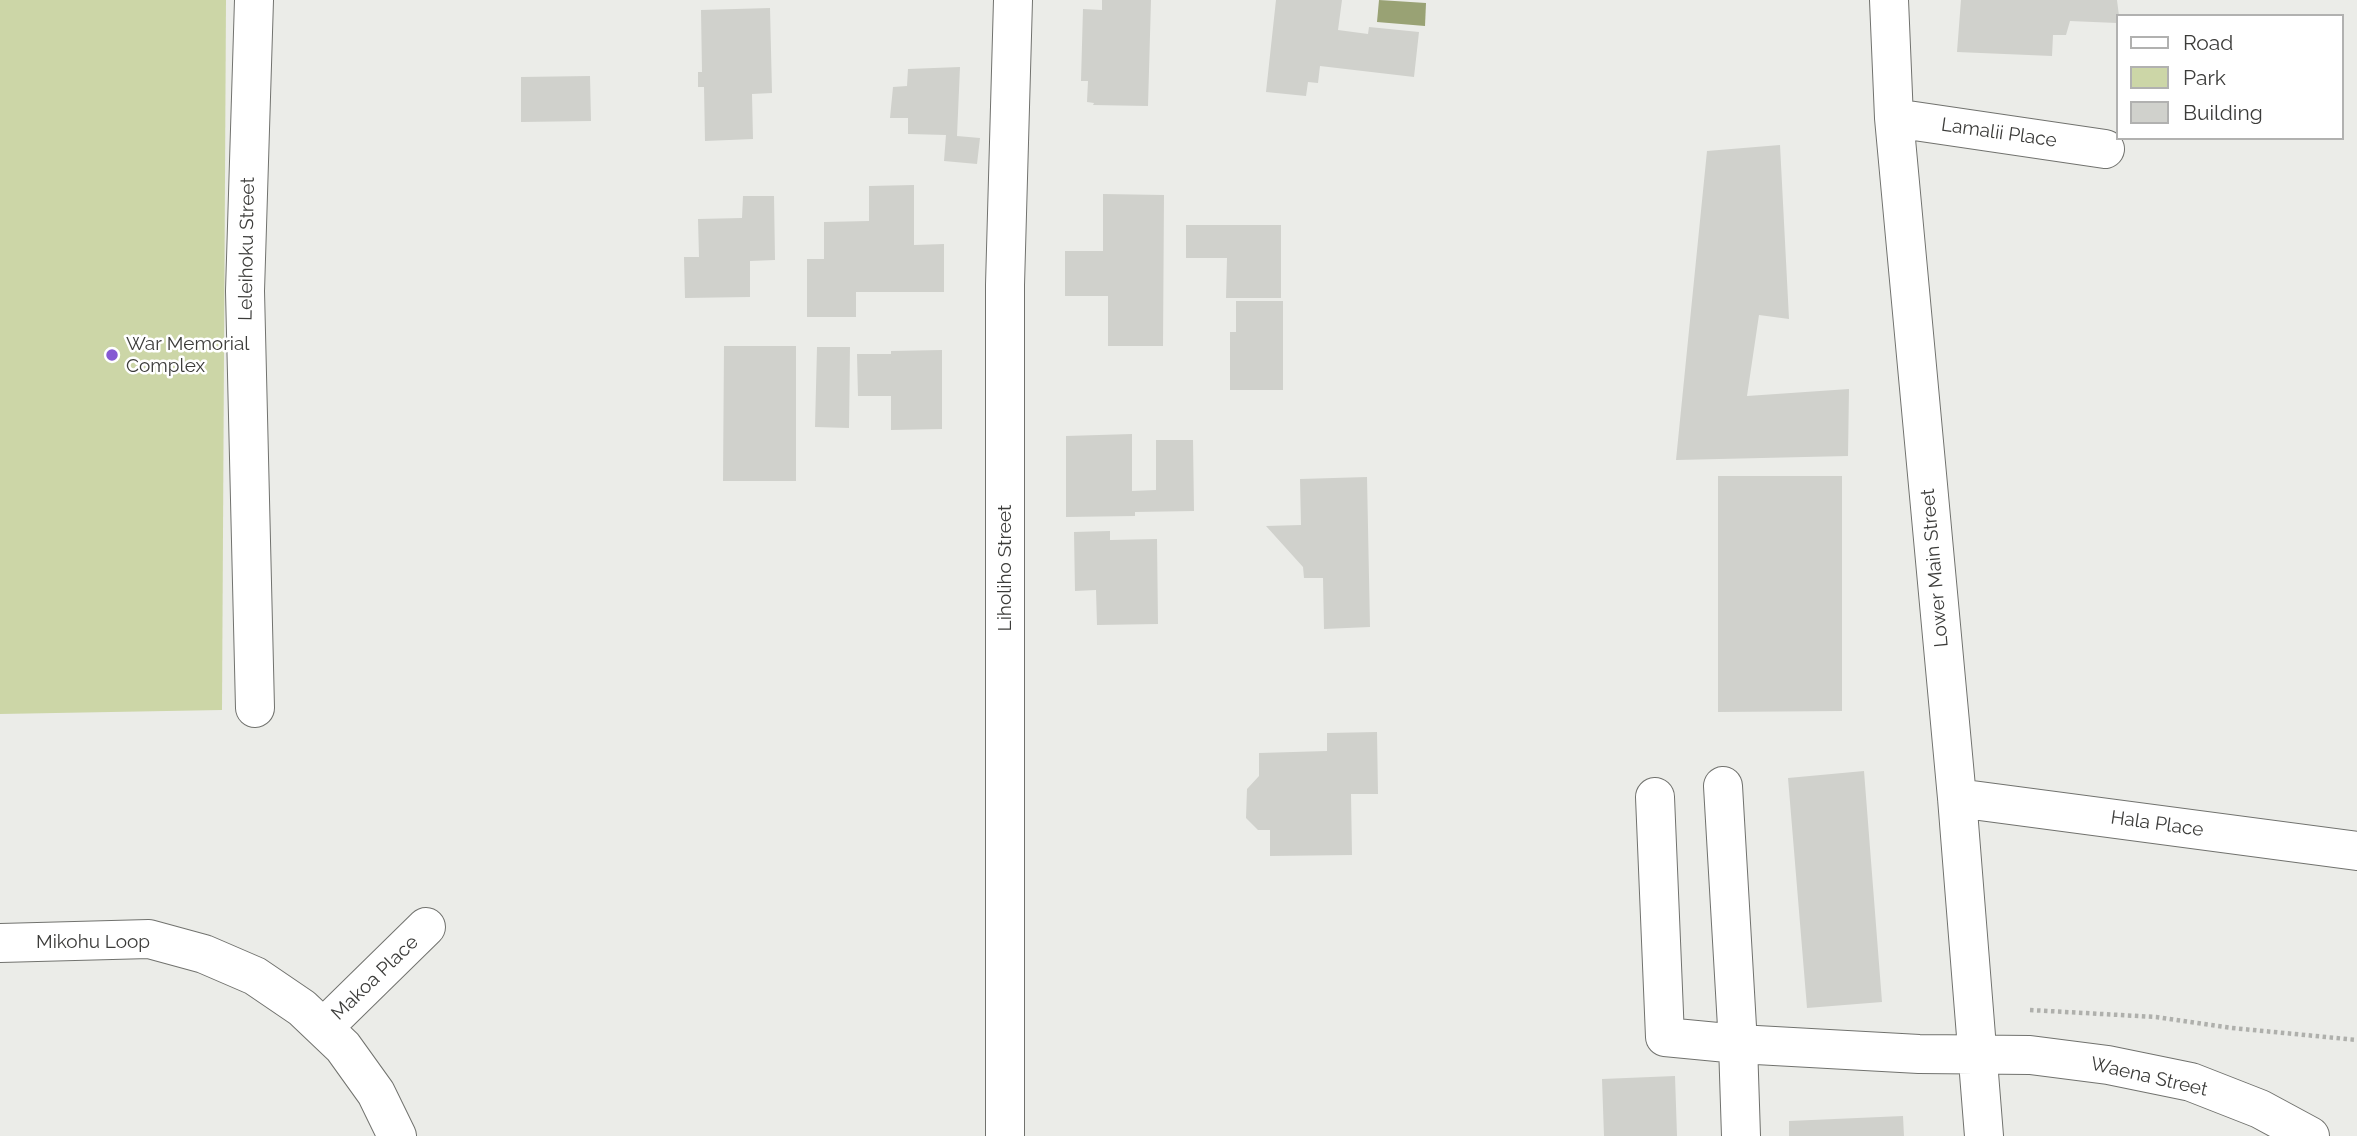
<!DOCTYPE html>
<style>
body{margin:0}
#map{position:relative;width:2357px;height:1136px;overflow:hidden;background:#ebece8;font-family:Raleway,sans-serif}
canvas{display:block}
.legend{position:absolute;left:2116px;top:14px;width:228px;height:126px;box-sizing:border-box;background:#fff;border:2px solid #b1b1b0;margin:0;padding:9px 12px;list-style:none;font-size:21px;color:#3c3c3a}
.legend li{display:flex;align-items:center;gap:14px;height:35px}
.legend b{width:35px;border:2px solid #b1b1b0}
</style>
<div id="map">
<canvas width="2357" height="1136"></canvas>
<ul class="legend">
<li><b style="height:9px;background:#fff"></b>Road</li>
<li><b style="height:19px;background:#ccd6a7"></b>Park</li>
<li><b style="height:19px;background:#d0d1cc"></b>Building</li>
</ul>
</div>
<script>
const c = document.querySelector('canvas').getContext('2d');
c.lineJoin = 'round';
function paint(path, color) { c.fillStyle = color; c.fill(path, 'evenodd'); }
const shape = rows => new Path2D(rows.map(r => 'M' + r).join(''));
function trace(path, color, width, dash) { c.strokeStyle = color; c.lineWidth = width; c.lineCap = dash ? 'butt' : 'round'; c.setLineDash(dash || []); c.stroke(path); }
function label(font, color, halo, rows, align = 'center') {
  c.font = font + ' Raleway,sans-serif'; c.lineWidth = 5; c.setLineDash([]); c.textBaseline = 'middle'; c.strokeStyle = halo; c.fillStyle = color; for (const [text, x, y, turn = 0] of rows) {
    c.save(); c.translate(x, y); c.rotate((+turn || 0) * Math.PI / 180); c.textAlign = isNaN(turn) ? turn : align; if (halo) c.strokeText(text, 0, 0); c.fillText(text, 0, 0); c.restore();
  }
}
paint(shape([
 [0,0,226,0,222,710,0,714]
]), '#ccd6a7');
paint(shape([
 [1379,0,1426,3,1425,26,1377,22]
]), '#99a274');
paint(shape([
 [1102,0,1151,0,1148,106,1093,105,1094,103,1087,102,1088,81,1081,81,1083,9,1102,10],
 [1276,0,1342,0,1338,30,1368,34,1369,27,1419,32,1414,77,1320,66,1318,83,1308,82,1306,96,1266,92],
 [1961,0,2117,0,2119,16,2117,23,2070,21,2066,35,2053,35,2052,56,1957,52],
 [770,8,772,93,752,94,753,139,705,141,704,87,698,87,698,72,702,72,701,10],
 [960,67,957,136,980,138,977,164,944,161,946,135,908,134,908,118,890,118,893,87,907,86,908,69],
 [590,76,591,121,521,122,521,77],
 [1780,145,1789,319,1759,315,1747,396,1849,389,1848,456,1676,460,1707,151],
 [914,185,914,245,944,244,944,292,856,292,856,317,807,317,807,259,824,259,824,222,869,221,869,186],
 [1103,194,1164,195,1163,346,1108,346,1108,296,1065,296,1065,251,1103,251],
 [743,196,774,196,775,260,750,261,750,297,685,298,684,257,699,257,698,219,742,218],
 [1186,225,1281,225,1281,298,1226,298,1227,258,1186,258],
 [1236,301,1283,301,1283,390,1230,390,1230,332,1236,332],
 [724,346,796,346,796,481,723,481],
 [817,347,850,347,849,428,815,427],
 [942,350,942,429,891,430,891,396,858,396,857,354,891,354,891,351],
 [1132,434,1132,491,1156,490,1156,440,1193,440,1194,511,1135,512,1135,516,1066,517,1066,436],
 [1718,476,1842,476,1842,711,1718,712],
 [1367,477,1370,627,1324,629,1323,578,1304,578,1303,567,1266,526,1301,525,1300,479],
 [1110,531,1110,540,1157,539,1158,624,1097,625,1096,590,1075,591,1074,532],
 [1377,732,1378,794,1351,794,1352,855,1270,856,1270,830,1258,830,1246,818,1247,789,1259,776,1259,753,1327,751,1327,733],
 [1864,771,1882,1002,1807,1008,1788,778],
 [1675,1076,1677,1136,1604,1136,1602,1079],
 [1903,1116,1904,1136,1789,1136,1789,1121]
]), '#d0d1cc');
const minor = shape([
 [254,0,245,291,255,708],
 [1889,0,1894,118,1957,798,1984,1136],
 [1894,118,2105,149],
 [1655,797,1665,1037,1738,1044,1723,786],
 [1957,798,2357,851],
 [0,943,149,939,204,954,255,976,302,1008,343,1047,376,1093,397,1136],
 [323,1028,426,927],
 [1005,1136,1005,285,1013,0],
 [1741,1136,1738,1044,1919,1054,2030,1055,2108,1065,2191,1082,2260,1109,2310,1136]
]);
trace(minor, '#71726e', 40);
trace(shape([
 [2030,1010,2156,1017,2232,1028,2357,1040]
]), '#afb0ac', 4.5, [3.5, 3.5]);
trace(minor, '#fff', 38);
for (const [x, y, r, color] of [
 [112,355,7,"#8559d3"]
]) { const dot = new Path2D(); dot.arc(x, y, r, 0, 2 * Math.PI); c.fillStyle = color; c.fill(dot); trace(dot, '#fff', 2.5); }
label('19px', '#3c3c3a', '#fff', [
 ["Lamalii Place",1999,133,8],
 ["Leleihoku Street",247,249,-89],
 ["Liholiho Street",1005,568,-90],
 ["Lower Main Street",1935,568,-95],
 ["Hala Place",2157,824,8],
 ["Mikohu Loop",93,942],
 ["Makoa Place",375,978,-44],
 ["Waena Street",2149,1077,13]
]);
label('19px', '#3c3c3a', '#fff', [
 ["War Memorial",126,344],
 ["Complex",126,366]
], 'left');
</script>
